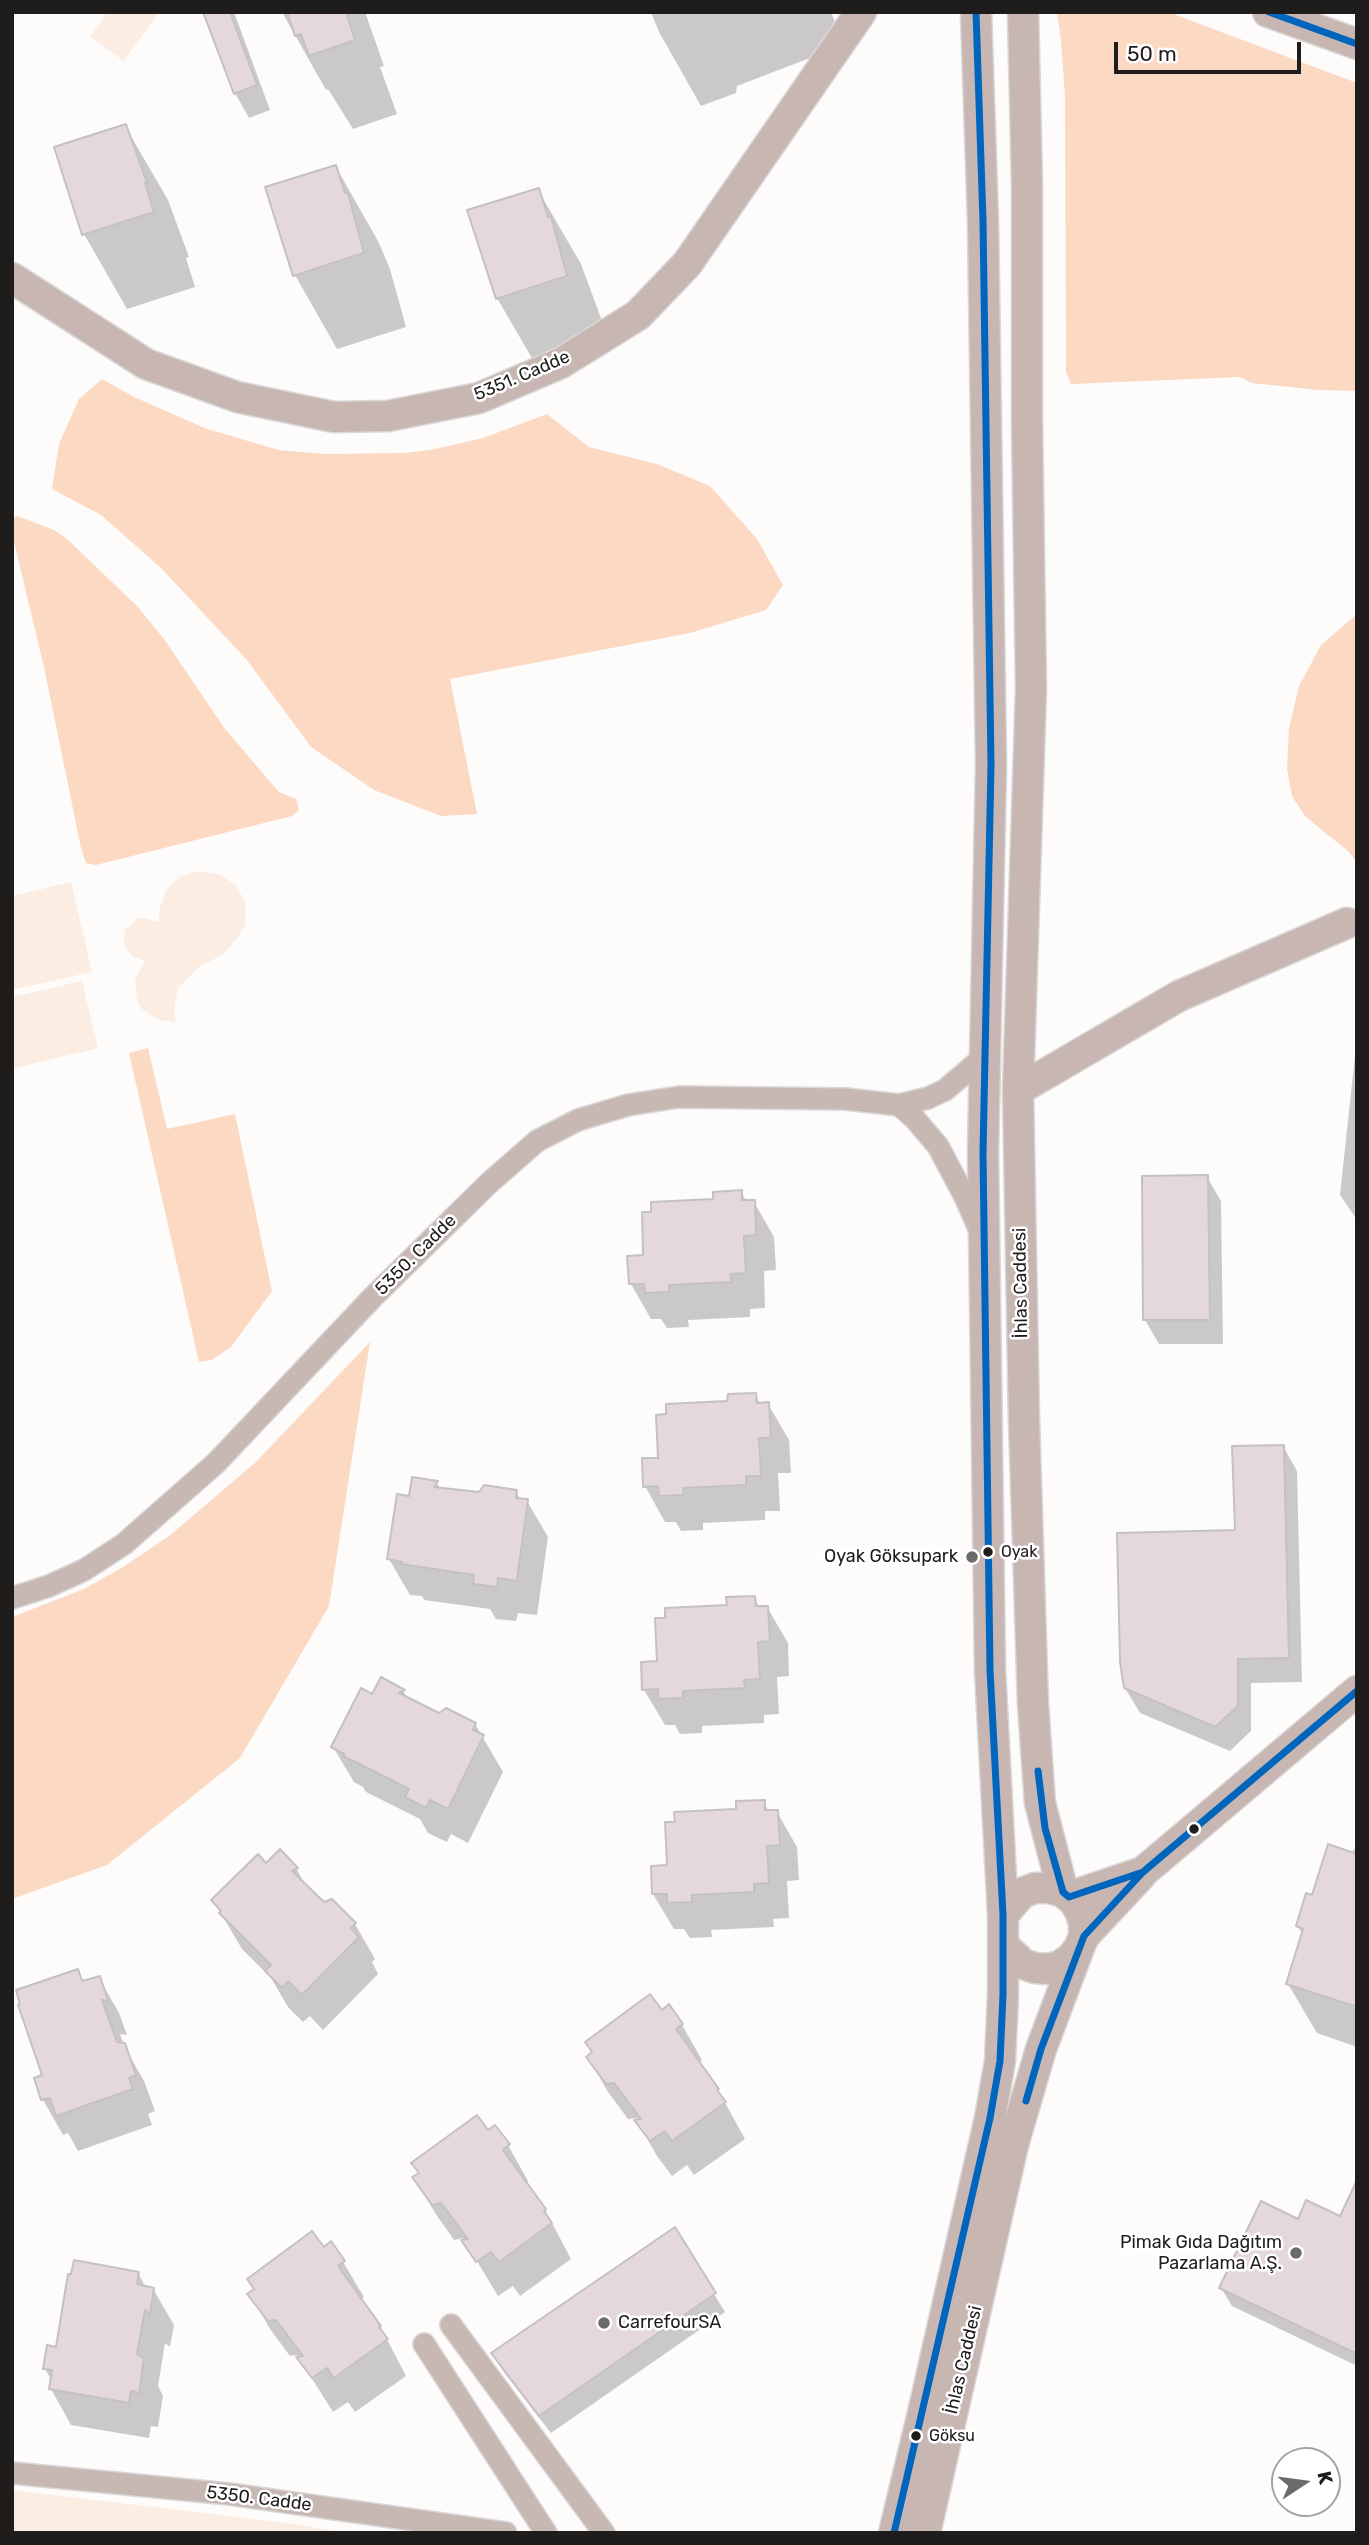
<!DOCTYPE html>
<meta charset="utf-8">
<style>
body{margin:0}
#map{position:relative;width:1369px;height:2545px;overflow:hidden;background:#fefbfb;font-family:Rubik,sans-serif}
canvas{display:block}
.frame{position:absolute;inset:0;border:14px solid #1f1c1c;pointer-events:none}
.north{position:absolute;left:1271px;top:2447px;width:70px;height:70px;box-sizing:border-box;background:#fff;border:2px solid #a5a4a4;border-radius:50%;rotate:77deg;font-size:19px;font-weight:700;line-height:28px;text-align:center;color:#1f1c1c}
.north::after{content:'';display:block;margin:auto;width:24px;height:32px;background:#6d6a6a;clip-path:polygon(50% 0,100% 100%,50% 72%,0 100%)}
.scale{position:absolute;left:1114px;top:42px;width:187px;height:32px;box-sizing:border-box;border:4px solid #1f1c1c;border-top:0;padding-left:9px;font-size:21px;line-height:24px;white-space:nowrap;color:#1f1c1c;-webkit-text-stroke:5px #fff;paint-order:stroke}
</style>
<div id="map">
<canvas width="1369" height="2545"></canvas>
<div class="frame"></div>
<div class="north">K</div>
<div class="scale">50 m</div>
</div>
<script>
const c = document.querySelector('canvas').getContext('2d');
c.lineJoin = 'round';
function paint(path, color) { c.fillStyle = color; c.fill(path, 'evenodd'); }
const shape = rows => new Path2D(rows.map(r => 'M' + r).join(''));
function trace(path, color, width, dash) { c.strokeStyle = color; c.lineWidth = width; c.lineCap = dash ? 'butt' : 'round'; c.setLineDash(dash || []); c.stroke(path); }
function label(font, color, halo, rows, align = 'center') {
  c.font = font + ' Rubik,sans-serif'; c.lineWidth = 5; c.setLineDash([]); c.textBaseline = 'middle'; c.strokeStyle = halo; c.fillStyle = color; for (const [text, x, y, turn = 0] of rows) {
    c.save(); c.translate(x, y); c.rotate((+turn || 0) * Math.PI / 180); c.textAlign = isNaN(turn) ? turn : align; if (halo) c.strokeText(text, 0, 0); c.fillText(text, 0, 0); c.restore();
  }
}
paint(shape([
 [107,12,159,12,124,61,90,37],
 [198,871,219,874,236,885,246,904,245,925,240,934,224,954,199,967,178,988,174,1011,176,1022,158,1020,142,1009,137,1001,135,979,145,961,132,956,128,951,124,944,125,930,137,919,145,918,159,922,159,912,165,891,179,877],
 [71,882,92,972,12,990,12,896],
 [82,981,98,1048,12,1069,12,997],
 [12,2490,296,2524,344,2533,12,2533]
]), '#fcede2');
paint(shape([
 [1057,12,1168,12,1357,83,1357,391,1318,390,1252,383,1240,377,1071,384,1066,372,1065,96,1061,40],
 [102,379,134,397,207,429,279,450,325,454,405,453,431,450,483,438,547,414,589,447,657,464,710,486,757,539,783,585,766,610,690,633,450,679,477,814,441,816,374,790,311,747,247,660,161,568,101,515,52,489,59,444,79,399],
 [17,516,54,530,66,538,138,607,164,639,225,729,279,792,296,799,299,810,292,816,96,865,86,863,81,848,44,667,14,542,12,518],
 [1357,614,1357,863,1349,852,1305,816,1292,796,1287,769,1289,728,1299,686,1321,645],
 [148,1048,167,1129,235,1114,272,1291,231,1347,212,1360,199,1362,129,1053],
 [370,1342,329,1606,240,1758,107,1865,12,1899,12,1617,84,1589,123,1567,169,1536,255,1463]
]), '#fbd9c2');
paint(shape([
 [200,12,234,12,270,110,249,118,235,93,207,18],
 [282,12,365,12,384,66,380,67,397,114,353,129,328,89,326,90],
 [651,12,831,12,846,50,816,62,810,58,737,86,736,93,701,106,659,32],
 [125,126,168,200,189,257,186,258,195,287,127,309,84,234,57,148],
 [336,167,378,241,390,269,406,327,337,349,295,275],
 [538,190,581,264,602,321,540,372,497,298],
 [1357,1037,1357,1220,1340,1195],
 [1207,1177,1221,1201,1223,1344,1159,1344,1145,1320],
 [741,1192,747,1202,754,1202,774,1237,776,1270,764,1271,765,1308,750,1309,750,1317,688,1320,689,1327,667,1328,661,1319,651,1319,631,1284,645,1257,715,1200],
 [755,1395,761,1405,768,1404,789,1440,791,1473,778,1473,780,1511,765,1511,765,1520,703,1523,703,1530,681,1531,676,1522,665,1522,645,1486,660,1459,729,1403],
 [1283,1446,1297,1471,1302,1682,1251,1683,1251,1731,1230,1751,1140,1713,1125,1688,1237,1532],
 [414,1479,437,1483,441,1490,480,1494,516,1492,521,1500,527,1501,548,1537,537,1615,518,1613,516,1621,496,1619,490,1609,424,1600,422,1596,410,1595,389,1559,411,1498],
 [754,1598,760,1608,767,1607,788,1643,789,1676,777,1677,779,1714,764,1715,764,1723,702,1726,702,1733,680,1734,675,1725,665,1725,644,1690,659,1663,729,1606],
 [403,1691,409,1700,440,1715,475,1724,503,1772,468,1843,451,1834,447,1842,428,1833,420,1819,366,1792,363,1787,354,1782,333,1747,373,1696],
 [764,1802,769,1812,777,1812,797,1847,799,1880,787,1881,789,1918,773,1919,774,1927,711,1930,712,1937,690,1938,684,1929,674,1929,653,1894,669,1867,738,1810],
 [1354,1849,1357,1849,1357,2047,1317,2033,1288,1984,1303,1936,1298,1926,1313,1897,1352,1854],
 [280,1852,297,1870,307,1888,324,1904,355,1924,375,1959,372,1962,378,1974,323,2030,310,2016,303,2022,288,2007,271,1978,242,1949,213,1900,266,1865],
 [78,1971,84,1982,99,1978,119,2013,127,2035,120,2034,124,2046,144,2081,155,2111,148,2114,152,2125,78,2151,68,2133,63,2135,43,2100,36,2079,44,2076],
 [661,2012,682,2025,702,2060,698,2063,718,2090,745,2139,694,2175,687,2165,672,2176,657,2156,637,2121,639,2121,636,2118,628,2119,608,2092,588,2057],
 [488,2133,508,2145,528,2181,525,2183,545,2210,571,2259,520,2296,513,2286,498,2296,463,2238,454,2240,435,2213,415,2178,420,2174,414,2164],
 [1357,2184,1357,2366,1232,2306,1221,2288,1298,2221,1340,2219],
 [323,2249,343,2262,364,2297,360,2299,380,2326,406,2376,355,2412,348,2402,333,2412,297,2355,290,2356,270,2329,250,2294],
 [138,2273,146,2288,153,2289,174,2325,170,2347,165,2343,158,2386,163,2396,158,2427,151,2426,149,2438,71,2425,51,2389,52,2381,45,2369,57,2349],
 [714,2294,725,2312,551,2433,503,2371,493,2353]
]), '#0003');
const building = shape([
 [203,12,230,12,257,85,234,94,203,12],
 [287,12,346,12,355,40,309,56,301,34,295,36,287,12],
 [126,124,147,183,145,183,154,212,82,235,54,147,126,124],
 [336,165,345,193,348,193,364,253,293,276,265,187,336,165],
 [539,188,548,217,551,216,567,276,496,299,467,210,539,188],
 [1208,1175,1210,1320,1143,1320,1142,1176,1208,1175],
 [742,1190,742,1200,755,1200,756,1235,744,1236,746,1273,731,1274,731,1282,669,1285,669,1292,645,1293,644,1284,629,1284,627,1256,643,1255,642,1212,651,1212,651,1202,713,1199,713,1192,742,1190],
 [756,1393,757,1403,769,1402,771,1438,759,1438,761,1476,746,1476,746,1485,683,1488,684,1495,659,1496,658,1486,643,1487,642,1458,658,1458,656,1415,666,1414,666,1404,727,1401,728,1394,756,1393],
 [1284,1445,1289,1658,1238,1659,1238,1706,1215,1727,1124,1688,1120,1662,1117,1533,1235,1530,1232,1446,1284,1445],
 [412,1477,438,1481,434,1487,479,1492,484,1485,517,1490,516,1498,528,1499,517,1581,498,1578,497,1587,473,1584,474,1575,401,1564,402,1562,387,1559,397,1494,409,1496,412,1477],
 [755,1596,756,1606,768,1606,770,1641,758,1642,760,1679,744,1680,745,1688,683,1691,683,1698,658,1699,658,1689,642,1690,641,1662,657,1661,655,1618,665,1618,665,1608,727,1605,726,1597,755,1596],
 [381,1677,405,1690,399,1693,439,1713,446,1708,476,1723,473,1730,484,1735,448,1809,430,1800,426,1808,405,1797,409,1789,343,1756,344,1754,331,1747,361,1688,372,1694,381,1677],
 [765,1800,765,1810,778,1810,780,1845,767,1846,769,1883,754,1884,754,1892,692,1895,692,1902,667,1903,667,1894,652,1894,651,1866,667,1865,665,1822,675,1822,674,1812,736,1809,736,1801,765,1800],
 [1328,1844,1357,1854,1357,2007,1286,1984,1303,1929,1296,1926,1306,1893,1312,1895,1328,1844],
 [280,1849,298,1868,292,1871,324,1902,332,1899,356,1923,351,1928,359,1937,302,1995,288,1981,282,1988,265,1971,271,1965,219,1913,221,1911,211,1900,258,1854,266,1863,280,1849],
 [78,1969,82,1981,100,1976,108,2001,102,2000,117,2042,125,2043,136,2075,129,2078,133,2089,56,2116,50,2098,41,2100,34,2078,42,2075,18,2005,20,2004,16,1990,78,1969],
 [650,1994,662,2010,669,2004,683,2024,676,2029,719,2089,717,2090,726,2102,672,2141,665,2131,650,2141,634,2120,641,2119,614,2083,606,2084,586,2057,592,2052,585,2042,650,1994],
 [477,2115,488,2130,495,2125,510,2144,503,2150,546,2209,544,2211,552,2223,499,2262,491,2252,476,2262,461,2240,468,2239,441,2203,432,2205,412,2177,419,2173,411,2163,477,2115],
 [1357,2180,1357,2354,1219,2288,1261,2201,1298,2219,1306,2200,1340,2216,1357,2180],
 [675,2227,716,2293,539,2416,491,2353,675,2227],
 [312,2231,324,2247,331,2241,345,2261,338,2266,381,2326,379,2327,388,2339,334,2378,327,2368,312,2378,296,2357,303,2356,276,2320,268,2321,247,2294,254,2289,247,2279,312,2231],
 [74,2260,139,2272,137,2284,154,2288,150,2314,145,2310,137,2354,144,2359,139,2393,131,2391,129,2403,49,2389,52,2370,43,2369,47,2345,56,2347,68,2274,71,2274,74,2260]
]);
paint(building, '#e5d7de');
trace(building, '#c3c1c1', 2);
const street = shape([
 [899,1105,914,1118,938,1146,965,1197,980,1231],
 [12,1598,49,1586,84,1570,124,1544,216,1463,372,1298,488,1184,537,1141,578,1120,628,1105,679,1097,846,1099,899,1105,928,1098,945,1090,985,1056],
 [451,2325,604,2533],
 [424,2344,546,2533],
 [12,2473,229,2494,506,2533]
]);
const secondary = shape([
 [1023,12,1027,186,1027,423,1031,688,1018,1090,1024,1420,1033,1704,1040,1803,1063,1892],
 [1268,12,1357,44],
 [12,278,146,364,237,397,334,417,388,416,479,398,561,363,638,315,687,264,861,12],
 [1018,1090,1179,996,1347,923],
 [1069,1897,1143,1872,1357,1691],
 [1084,1936,1141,1875],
 [1003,1945,1023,1964,1035,1968,1048,1969,1060,1966,1071,1958,1079,1948,1084,1936,1084,1923,1080,1911,1073,1900,1063,1892,1049,1888,1035,1888,1022,1893,1003,1915],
 [894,2533,923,2413,990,2118,1000,2061,1003,1995,1003,1915,990,1670,983,1153,991,765,983,221,976,12],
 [925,2533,1013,2145,1041,2049,1079,1948]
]);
trace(street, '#d9d8d8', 24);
trace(secondary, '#d9d8d8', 33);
trace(street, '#c8b8b4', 21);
trace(secondary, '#c7b6b2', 30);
trace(shape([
 [1269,12,1357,44],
 [1038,1771,1045,1828,1063,1892,1069,1897,1143,1872,1357,1691],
 [1026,2101,1041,2049,1084,1936,1143,1872],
 [894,2533,990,2118,1000,2061,1003,1995,1003,1915,990,1670,983,1153,991,765,983,221,976,12]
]), '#0065bd', 7);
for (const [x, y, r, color] of [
 [988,1552,6,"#1f1c1c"],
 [972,1557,7,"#6d6a6a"],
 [1194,1829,6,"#1f1c1c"],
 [1296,2253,7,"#6d6a6a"],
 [604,2323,7,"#6d6a6a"],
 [916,2436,6,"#1f1c1c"]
]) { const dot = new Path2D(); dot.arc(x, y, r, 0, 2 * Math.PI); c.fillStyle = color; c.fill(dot); trace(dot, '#fff', 2.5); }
label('16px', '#1f1c1c', '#fff', [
 ["Oyak",1001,1552],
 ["Göksu",929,2436]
], 'left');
label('18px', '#1f1c1c', '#fff', [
 ["5351. Cadde",522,376,-23],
 ["5350. Cadde",416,1255,-45],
 ["İhlas Caddesi",1021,1283,-91],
 ["İhlas Caddesi",964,2360,-77],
 ["5350. Cadde",259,2499,7]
]);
label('18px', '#1f1c1c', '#fff', [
 ["Oyak Göksupark",958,1557],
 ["Pimak Gıda Dağıtım",1282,2243],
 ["Pazarlama A.Ş.",1282,2264],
 ["CarrefourSA",618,2323,"left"]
], 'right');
</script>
